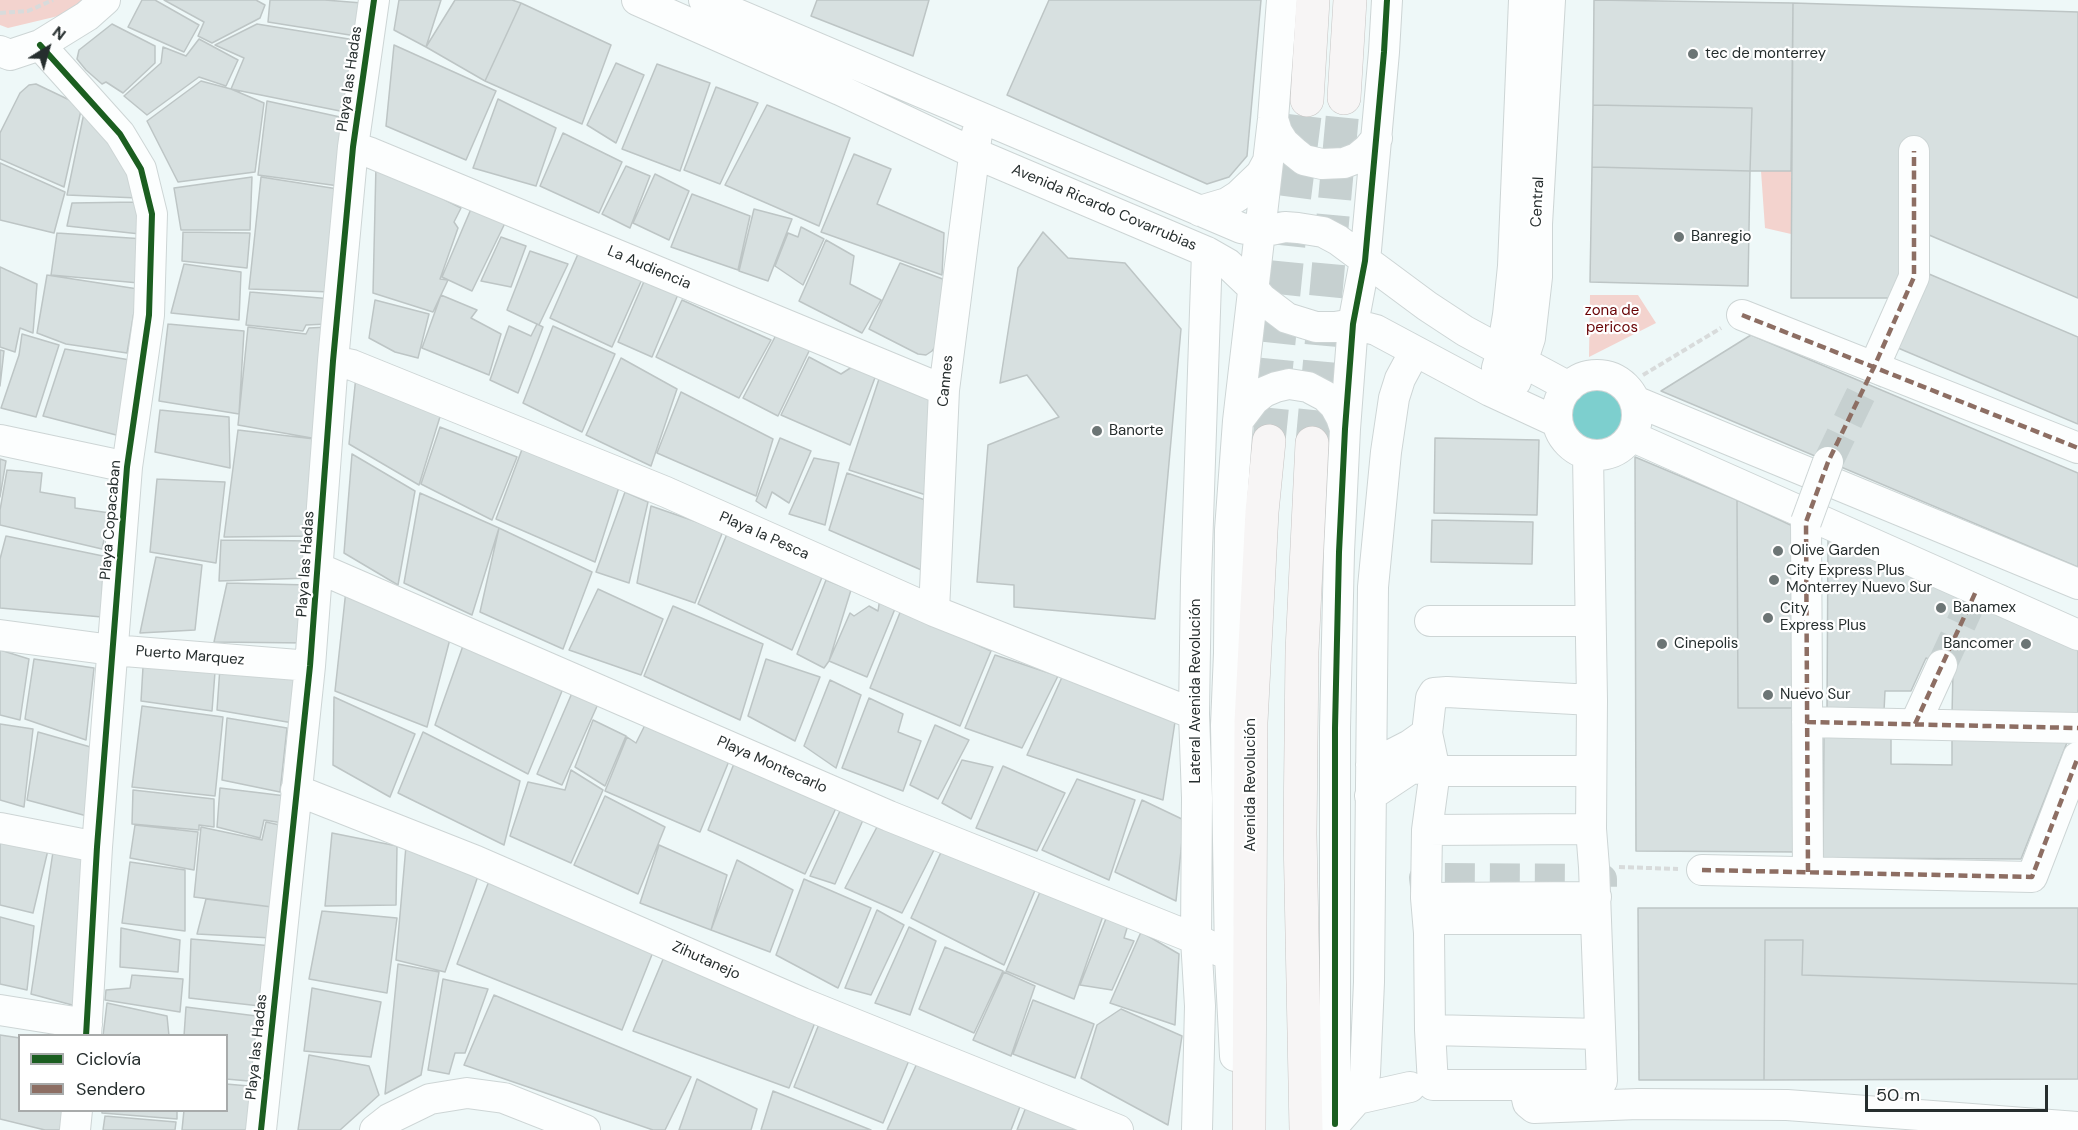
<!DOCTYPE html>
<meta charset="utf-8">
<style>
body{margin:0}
#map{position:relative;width:2078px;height:1130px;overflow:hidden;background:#eef8f8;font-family:"DM Sans",sans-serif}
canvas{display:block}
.legend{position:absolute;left:18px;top:1034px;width:210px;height:78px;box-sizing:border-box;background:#fff;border:2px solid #a8abab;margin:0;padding:8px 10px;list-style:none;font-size:18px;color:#262e2e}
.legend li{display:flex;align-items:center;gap:12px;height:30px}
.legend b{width:30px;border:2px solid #a8abab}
.north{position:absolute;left:18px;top:18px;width:60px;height:60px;-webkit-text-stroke:4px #fff;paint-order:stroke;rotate:37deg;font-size:16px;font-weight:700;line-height:24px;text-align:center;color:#262e2e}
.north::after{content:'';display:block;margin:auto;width:21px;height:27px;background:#262e2e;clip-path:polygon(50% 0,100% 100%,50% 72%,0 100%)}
.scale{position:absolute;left:1865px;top:1085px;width:183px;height:27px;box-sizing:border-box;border:3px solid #262e2e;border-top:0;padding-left:8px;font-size:18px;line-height:21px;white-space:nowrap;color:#262e2e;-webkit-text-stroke:4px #fff;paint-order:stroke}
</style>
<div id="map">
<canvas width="2078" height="1130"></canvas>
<ul class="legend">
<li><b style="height:8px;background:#1b5e20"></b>Ciclovía</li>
<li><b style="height:8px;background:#8d6e63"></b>Sendero</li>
</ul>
<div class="north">N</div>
<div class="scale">50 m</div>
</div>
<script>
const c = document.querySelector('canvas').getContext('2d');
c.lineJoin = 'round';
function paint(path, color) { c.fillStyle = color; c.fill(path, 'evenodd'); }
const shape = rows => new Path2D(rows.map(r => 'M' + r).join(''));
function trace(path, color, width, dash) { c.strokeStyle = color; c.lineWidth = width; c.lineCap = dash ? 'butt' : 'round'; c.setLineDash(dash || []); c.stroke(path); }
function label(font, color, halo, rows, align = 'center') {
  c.font = font + ' "DM Sans",sans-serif'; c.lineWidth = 4.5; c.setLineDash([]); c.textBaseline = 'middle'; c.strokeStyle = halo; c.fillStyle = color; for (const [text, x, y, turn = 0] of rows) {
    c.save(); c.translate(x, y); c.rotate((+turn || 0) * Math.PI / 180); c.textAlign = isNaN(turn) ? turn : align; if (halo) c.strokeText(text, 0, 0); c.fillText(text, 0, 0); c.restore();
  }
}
paint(shape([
 [0,0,88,0,75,12,8,28,0,25],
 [1761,171,1791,171,1791,234,1765,228],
 [1590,295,1638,295,1656,323,1589,357]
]), '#f3d3ce');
paint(shape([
 '1568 415a31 31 0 1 1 62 0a31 31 0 1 1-62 0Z'
]), '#7dcfce');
const building = shape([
 [142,0,155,0,199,25,184,52,128,27,142,0],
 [164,0,256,0,265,5,260,18,212,43,198,36,204,22,164,0],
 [270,0,325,0,362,3,356,36,268,22,270,0],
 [399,0,441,0,426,47,394,30,399,0],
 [455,0,512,0,521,3,485,81,426,47,455,0],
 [817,0,929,0,913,56,811,16,817,0],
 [1049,0,1261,0,1247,156,1229,177,1207,184,1007,95,1049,0],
 [1594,0,1793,3,1791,171,1750,171,1752,108,1593,105,1594,0],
 [521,3,611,45,582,124,485,81,521,3],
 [1793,3,2078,12,2078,298,1929,235,1904,262,1889,298,1791,298,1793,3],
 [112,24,155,46,155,63,123,93,106,82,102,84,86,70,77,59,79,50,112,24],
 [257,24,355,40,350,113,231,89,244,58,215,45,257,24],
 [199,39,238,60,226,86,199,77,147,115,124,96,161,63,163,47,186,56,199,39],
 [394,45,496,91,466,160,386,126,394,45],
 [616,63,644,75,616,143,587,125,616,63],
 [657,64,710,83,680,171,622,149,657,64],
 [201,81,231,89,264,103,255,172,178,182,147,121,201,81],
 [36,84,82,106,64,187,0,159,0,133,20,93,29,85,36,84],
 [716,87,758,103,720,184,684,170,716,87],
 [498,99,556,128,536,186,473,168,498,99],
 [267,101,340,117,339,186,258,175,267,101],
 [767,105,850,138,819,226,725,185,767,105],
 [1593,105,1752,108,1750,171,1592,167,1593,105],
 [85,108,133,169,138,198,67,195,85,108],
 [563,133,622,162,599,213,540,186,563,133],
 [854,154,891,169,877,204,944,233,942,275,821,232,854,154],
 [0,163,65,192,54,233,0,220,0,163],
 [376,165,461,208,454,222,458,228,440,279,448,280,433,312,373,293,376,165],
 [626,166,650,176,630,228,602,214,626,166],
 [1592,167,1750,171,1748,286,1590,282,1592,167],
 [655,174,689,191,669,240,633,223,655,174],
 [252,177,250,230,181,230,174,188,252,177],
 [261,177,338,189,331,292,249,289,261,177],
 [692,194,750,216,738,270,671,247,692,194],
 [138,202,140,234,67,226,72,203,138,202],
 [471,209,507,219,472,291,442,277,471,209],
 [754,209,792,219,768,281,739,271,754,209],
 [801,227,824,239,803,285,775,266,788,233,798,237,801,227],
 [183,232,250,233,247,268,182,261,183,232],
 [1043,232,1068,258,1125,263,1181,329,1155,619,1014,607,1014,585,977,582,988,445,1059,417,1027,375,1000,383,1018,268,1043,232],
 [57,233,144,239,139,283,51,275,57,233],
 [501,237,526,246,511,287,481,281,501,237],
 [826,240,854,256,850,284,881,300,862,333,799,301,826,240],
 [530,251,568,264,539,325,507,310,530,251],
 [578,254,643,277,612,347,550,318,578,254],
 [900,263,948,281,941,339,932,351,926,355,918,354,869,329,900,263],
 [184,264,241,272,239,320,171,313,184,264],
 [0,267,37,284,33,333,20,328,15,352,0,347,0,267],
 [1929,274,2078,337,2078,424,1898,348,1929,274],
 [47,275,138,289,127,353,66,344,37,333,47,275],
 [645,279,679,292,652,357,618,342,645,279],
 [250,292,332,299,327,324,306,325,303,331,246,325,250,292],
 [441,295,477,310,471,318,501,334,489,375,422,348,441,295],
 [375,300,429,314,418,358,395,352,369,338,375,300],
 [682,300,771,340,739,398,656,357,682,300],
 [168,324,244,331,239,414,159,401,168,324],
 [537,324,543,327,518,393,490,380,509,326,531,336,537,324],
 [553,326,615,354,582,432,523,403,553,326],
 [248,327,306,334,309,328,328,327,323,440,238,425,248,327],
 [22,334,59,345,36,417,1,408,19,355,22,334],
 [776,335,811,347,778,416,743,398,776,335],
 [1751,335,2078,473,2078,567,1661,391,1751,335],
 [65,349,130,360,120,436,43,416,65,349],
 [0,350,4,351,0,386,0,350],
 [809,357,841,374,855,365,876,375,850,445,781,415,809,357],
 [621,358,677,389,651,466,586,435,621,358],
 [356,376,443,407,419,485,349,444,356,376],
 [880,376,933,392,929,496,849,470,880,376],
 [681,392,773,439,756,496,657,453,681,392],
 [160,410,229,417,230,468,155,452,160,410],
 [440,427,517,457,492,520,421,484,440,427],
 [238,430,323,440,316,536,224,537,238,430],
 [780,438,811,451,789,503,772,492,766,508,756,501,780,438],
 [1435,438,1539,440,1537,515,1434,513,1435,438],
 [524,444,620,484,595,562,496,519,524,444],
 [352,454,415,491,398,585,344,553,352,454],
 [1635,457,1737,500,1738,708,1800,708,1801,852,1636,851,1635,457],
 [814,458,839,463,825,525,789,514,814,458],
 [0,459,6,461,0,497,0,459],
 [7,470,42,473,40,492,75,498,75,508,110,513,102,549,0,525,0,510,7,470],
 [847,473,925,500,926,572,829,530,847,473],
 [157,479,225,482,216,563,150,552,157,479],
 [625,492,648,502,629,583,596,572,625,492],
 [420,493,499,528,472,615,404,583,420,493],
 [1737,500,1799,529,1800,708,1738,708,1737,500],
 [651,506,723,531,695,603,637,583,651,506],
 [1432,520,1533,522,1532,564,1431,562,1432,520],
 [499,528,592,572,563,649,480,612,499,528],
 [727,534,823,575,792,650,698,604,727,534],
 [6,536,103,556,102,617,0,608,0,559,6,536],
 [1828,538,2078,648,2078,713,2076,717,1952,715,1953,670,1926,658,1911,691,1885,691,1884,711,1827,711,1828,538],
 [221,540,315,541,310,578,219,581,221,540],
 [156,557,202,565,195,630,140,633,156,557],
 [826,580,851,590,829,661,824,668,797,654,826,580],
 [227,583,309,585,308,643,214,642,227,583],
 [598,589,663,619,641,675,569,650,598,589],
 [346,590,450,639,427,727,335,691,346,590],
 [880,598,897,604,867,677,829,661,850,613,854,616,869,606,878,611,880,598],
 [673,606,763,644,740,720,644,676,673,606],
 [901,610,991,651,960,726,870,688,901,610],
 [464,643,562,691,528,774,435,725,464,643],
 [0,650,29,659,20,720,0,715,0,650],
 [995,655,1058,676,1022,748,965,728,995,655],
 [34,659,94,668,86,740,25,719,34,659],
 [766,659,820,677,795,741,748,716,766,659],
 [143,667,215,672,212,711,141,701,143,667],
 [220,667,299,673,293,723,217,710,220,667],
 [1063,675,1175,722,1163,800,1027,755,1063,675],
 [830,680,861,695,836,768,804,746,830,680],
 [572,693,598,704,562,785,537,774,572,693],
 [334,697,415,734,390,797,333,765,334,697],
 [869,698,903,714,898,732,921,741,903,791,842,768,869,698],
 [142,706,223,717,215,796,132,787,142,706],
 [227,718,287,728,280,792,222,780,227,718],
 [593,720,626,736,605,786,575,767,593,720],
 [646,723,729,761,700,832,605,791,627,737,636,743,646,723],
 [0,724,33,729,24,807,0,800,0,724],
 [935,725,969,740,938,799,910,785,935,725],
 [1824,731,1891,732,1891,764,1952,765,1952,735,2070,735,2021,859,1823,858,1824,731],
 [38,732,94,748,87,816,27,800,38,732],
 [423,732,520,781,504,845,398,793,423,732],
 [962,760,993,767,971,819,942,803,962,760],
 [735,761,837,806,805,874,708,830,735,761],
 [1003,766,1065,793,1037,851,976,828,1003,766],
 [571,770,603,790,571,863,510,836,528,782,565,790,571,770],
 [1077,779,1135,800,1109,880,1042,850,1077,779],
 [220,788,286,796,283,823,264,820,260,838,217,827,220,788],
 [133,790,214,799,214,827,199,825,199,830,132,824,133,790],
 [605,796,665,827,638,894,574,865,605,796],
 [1142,800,1184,820,1176,901,1115,872,1142,800],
 [840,811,863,820,835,884,810,876,840,811],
 [266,822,284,826,272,907,194,897,201,827,262,840,266,822],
 [135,825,198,832,194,870,130,858,135,825],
 [878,825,935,848,902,913,845,888,878,825],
 [332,833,397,846,396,905,325,906,332,833],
 [0,841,48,850,33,913,0,905,0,841],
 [659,845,727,875,711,930,640,903,659,845],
 [406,846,479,873,445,972,396,960,406,846],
 [942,850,1036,888,1004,965,911,918,942,850],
 [53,852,90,857,76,1006,31,994,53,852],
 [737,860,793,890,770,952,711,930,737,860],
 [130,862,185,870,185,931,122,923,130,862],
 [804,879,871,908,838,988,776,955,804,879],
 [489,881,653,952,622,1030,457,964,489,881],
 [1040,892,1103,916,1074,999,1006,971,1040,892],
 [206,899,272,907,272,938,197,934,206,899],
 [1638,908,2078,908,2078,984,1802,975,1803,940,1765,940,1764,1080,1639,1080,1638,908],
 [877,910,904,925,871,995,845,988,877,910],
 [322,911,397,918,387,993,309,979,322,911],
 [1107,916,1128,925,1124,938,1134,941,1112,990,1080,985,1107,916],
 [0,917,34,926,27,990,0,984,0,917],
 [909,927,936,941,910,1015,875,1003,909,927],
 [121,928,180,940,178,972,120,967,121,928],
 [1141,932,1179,954,1175,1025,1110,1003,1141,932],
 [191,939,273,946,260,1006,189,998,191,939],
 [1765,940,1803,940,1802,975,2078,984,2078,1079,1764,1080,1765,940],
 [945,947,1003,971,974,1033,919,1009,945,947],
 [664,957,816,1020,789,1088,633,1031,664,957],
 [398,964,439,972,421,1075,385,1094,398,964],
 [1004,972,1035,986,1011,1056,973,1040,1004,972],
 [132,975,183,979,180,1012,105,1000,106,990,130,988,132,975],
 [443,979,488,989,465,1053,455,1053,449,1074,428,1070,443,979],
 [312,988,381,1002,371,1057,304,1051,312,988],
 [494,995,691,1077,665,1130,653,1130,464,1065,494,995],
 [1033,1000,1094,1024,1075,1078,1013,1054,1033,1000],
 [107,1003,167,1016,169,1036,103,1036,107,1003],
 [186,1007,264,1017,260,1082,226,1079,226,1036,184,1036,186,1007],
 [1121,1009,1182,1036,1168,1125,1081,1078,1097,1025,1121,1009],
 [821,1019,910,1058,883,1123,794,1087,821,1019],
 [0,1035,20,1038,20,1110,63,1110,60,1130,45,1130,0,1119,0,1035],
 [309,1055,369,1066,379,1095,340,1130,298,1130,309,1055],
 [918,1061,1021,1104,1011,1130,887,1130,918,1061],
 [697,1079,757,1109,751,1130,679,1130,697,1079],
 [226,1084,260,1087,256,1130,182,1130,184,1110,226,1110,226,1084],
 [773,1091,871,1130,761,1130,773,1091],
 [1026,1107,1081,1130,1017,1130,1026,1107],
 [102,1110,177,1110,177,1119,102,1113,102,1110],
 [105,1116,176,1122,175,1130,103,1130,105,1116]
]);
paint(building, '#d7e0e0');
trace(building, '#bdc5c5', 1.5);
trace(shape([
 [1828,462,1874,367],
 [1942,665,1977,589],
 [1427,902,1424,878,1602,879,1602,897]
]), '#c6d0d0', 30, [30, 15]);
trace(shape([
 [1269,441,1290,233,1307,100],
 [1312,443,1344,98]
]), '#c6d0d0', 33, [33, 16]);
const minor = shape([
 [637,0,840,90,974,153,1207,252,1228,264,1252,287,1262,299,1287,318,1316,327,1335,327,1353,324,1376,330,1490,391,1557,422],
 [704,0,1241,228,1261,232,1285,227,1298,228,1323,232,1338,240,1427,306,1465,331,1569,387],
 [40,45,120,134,141,169,152,214,149,315,127,467,97,847,86,1036],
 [0,51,10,55,40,45,87,16,105,0],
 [1273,119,1277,132,1284,143,1294,152,1304,160,1322,164,1344,163,1357,158,1368,149,1377,138],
 [353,147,371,153,944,390],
 [1200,211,1227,203,1238,196,1261,174,1268,161],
 [1742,315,2078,448],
 [333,361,352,365,666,492,934,611,1194,714],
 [1874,367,1914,277,1914,151],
 [1497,368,1502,351,1508,315,1513,266,1524,0],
 '1557 415a40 40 0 1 1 80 0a40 40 0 1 1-80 0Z',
 [1516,381,1530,338,1537,277,1537,224,1550,0],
 [1635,401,2078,584],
 [1238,421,1254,400,1264,392,1276,387,1289,384,1308,387,1325,396,1335,406,1341,417,1345,429],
 [1631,436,2078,635],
 [0,440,127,467],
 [1588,455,1592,700,1591,829,1594,867,1602,1081,1599,1085,1433,1085,1430,1030,1429,933,1426,898,1427,830,1435,771,1427,733,1431,698,1434,693,1447,692,1592,700],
 [1806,522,1808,872],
 [318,568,889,816,1196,939,1230,956],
 [934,611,944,390,977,133],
 [1430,621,1590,621],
 [0,635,112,650,310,666],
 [1807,722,2078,728],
 [1915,724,1942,665],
 [1371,765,1410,745,1427,733],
 [296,790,476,861,802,1003,1118,1130],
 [1370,796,1412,768,1435,771,1591,771],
 [0,828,97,847],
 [1427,830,1591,829],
 [1702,870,2032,877,2078,757],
 [1426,898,1596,897],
 [1428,919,1596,919],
 [0,1010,87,1024],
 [1430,1030,1600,1034],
 [1235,1056,1230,956,1226,725,1229,653,1230,530,1238,421,1273,119,1282,0],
 [1524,1085,1528,1103,1534,1108,1638,1104,1787,1105,2078,1127],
 [1357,1099,1410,1087],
 [1335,1124,1335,728,1339,552,1345,429,1353,324,1365,261,1384,52,1387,0],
 [75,1130,77,1110],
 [261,1130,310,666,333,361,353,147,374,0],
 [375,1130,389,1119,430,1099,467,1093,504,1098,585,1130],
 [1197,1130,1200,1006,1196,939,1197,798,1194,714,1196,580,1207,252],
 [1333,1130,1335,1124,1357,1099,1365,1074,1369,982,1373,587,1386,452,1394,398,1400,379,1415,351]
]);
const major = shape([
 [1344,98,1350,0],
 [1307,100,1313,0],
 [1249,1130,1251,722,1262,512,1269,441],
 [1306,1130,1300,834,1302,651,1312,443]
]);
trace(minor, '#cdd5d5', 32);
trace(major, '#c6c4c3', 34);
trace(shape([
 [0,13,28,11,53,0],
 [1643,375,1721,328],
 [1619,867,1678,869]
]), '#d8dbdb', 4, [6, 3]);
trace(minor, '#fcfefe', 30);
trace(major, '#f7f5f5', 33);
const minorBridge = shape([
 [1806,522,1828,462]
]);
trace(minorBridge, '#cdd5d5', 32, []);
trace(minorBridge, '#fcfefe', 30);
trace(shape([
 [1742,315,2078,448],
 [1807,722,2078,728],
 [1915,724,1977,589],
 [1702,870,2032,877,2078,757],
 [1808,872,1806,522,1828,462,1874,367,1914,277,1914,151]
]), '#8d6e63', 4.5, [9, 4.5]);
trace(shape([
 [40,45,120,134,141,169,152,214,149,315,127,467,97,847,86,1036],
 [1335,1124,1335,728,1339,552,1345,429,1353,324,1365,261,1384,52,1387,0],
 [261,1130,310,666,333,361,353,147,374,0]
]), '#1b5e20', 6);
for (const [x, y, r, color] of [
 [1693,54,6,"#6c7575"],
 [1679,237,6,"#6c7575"],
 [1097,431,6,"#6c7575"],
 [1778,551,6,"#6c7575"],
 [1774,580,6,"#6c7575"],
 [1941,608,6,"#6c7575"],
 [1768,618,6,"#6c7575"],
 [1662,644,6,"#6c7575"],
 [2026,644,6,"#6c7575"],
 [1768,695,6,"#6c7575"]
]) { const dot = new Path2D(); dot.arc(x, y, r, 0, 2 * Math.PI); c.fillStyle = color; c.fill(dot); trace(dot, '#fff', 2); }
label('15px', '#262e2e', '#fff', [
 ["tec de monterrey",1705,54],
 ["Banregio",1691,237],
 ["Banorte",1109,431],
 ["Olive Garden",1790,551],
 ["City Express Plus",1786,571],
 ["Monterrey Nuevo Sur",1786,588],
 ["Banamex",1953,608],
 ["City",1780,609],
 ["Express Plus",1780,626],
 ["Cinepolis",1674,644],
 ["Bancomer",2014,644,"right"],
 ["Nuevo Sur",1780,695]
], 'left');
label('15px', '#262e2e', '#fff', [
 ["Playa las Hadas",350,79,-82],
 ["Central",1538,202,-87],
 ["Avenida Ricardo Covarrubias",1104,208,23],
 ["La Audiencia",649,268,23],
 ["Cannes",946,381,-84],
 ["Playa Copacaban",111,520,-85],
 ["Playa la Pesca",764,536,24],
 ["Playa las Hadas",306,564,-86],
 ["Puerto Marquez",190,656,5],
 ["Lateral Avenida Revolución",1196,691,-90],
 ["Playa Montecarlo",772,765,24],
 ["Avenida Revolución",1251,785,-90],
 ["Zihutanejo",706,961,24],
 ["Playa las Hadas",257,1047,-84]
]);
label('15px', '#690406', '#fff', [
 ["zona de",1612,311],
 ["pericos",1612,328]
]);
</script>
